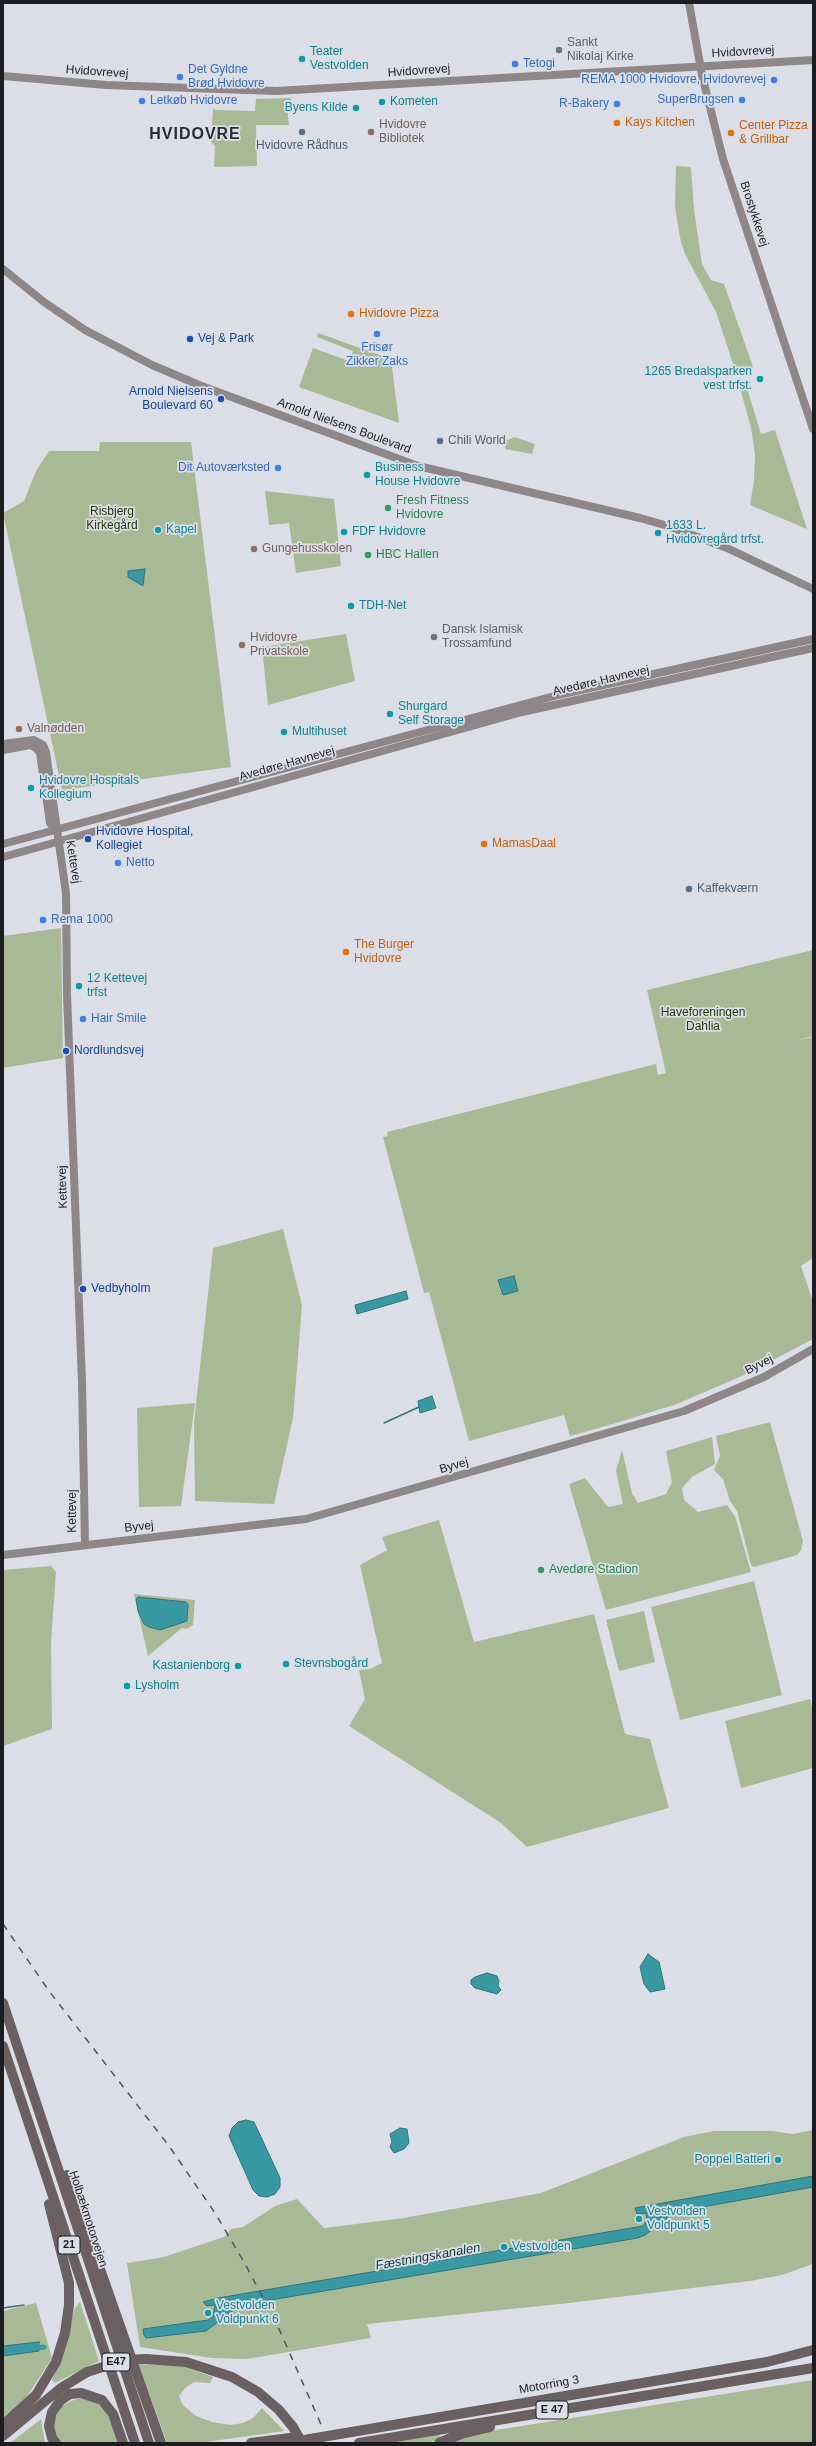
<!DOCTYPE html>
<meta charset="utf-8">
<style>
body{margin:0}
#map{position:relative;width:816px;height:2446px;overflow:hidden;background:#dbdee7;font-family:Arial,sans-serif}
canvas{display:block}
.frame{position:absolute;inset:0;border:4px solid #1c1d20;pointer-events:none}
</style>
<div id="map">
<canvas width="816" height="2446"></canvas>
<div class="frame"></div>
</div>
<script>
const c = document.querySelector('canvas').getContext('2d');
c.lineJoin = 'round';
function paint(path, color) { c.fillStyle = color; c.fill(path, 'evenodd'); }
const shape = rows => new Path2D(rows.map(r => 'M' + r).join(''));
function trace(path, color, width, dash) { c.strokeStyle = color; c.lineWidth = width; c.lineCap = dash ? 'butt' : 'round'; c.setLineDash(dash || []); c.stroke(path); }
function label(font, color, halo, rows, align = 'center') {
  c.font = font + ' Arial,sans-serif'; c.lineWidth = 3.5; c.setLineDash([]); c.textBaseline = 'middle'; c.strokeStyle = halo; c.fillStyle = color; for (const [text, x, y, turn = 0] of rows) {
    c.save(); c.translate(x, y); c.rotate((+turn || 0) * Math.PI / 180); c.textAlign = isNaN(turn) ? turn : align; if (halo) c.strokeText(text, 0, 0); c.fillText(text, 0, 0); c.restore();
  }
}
paint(shape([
 [291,98,291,105,287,108,289,125,256,125,257,166,214,167,215,146,211,142,213,108,215,110,255,111,256,99],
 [676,166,691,167,694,210,702,264,711,280,724,284,753,367,736,373,716,312,686,256,681,243,675,207],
 [318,333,391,359,399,423,299,387,313,348,349,361,353,351,317,337],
 [745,382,761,434,775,430,807,529,750,505,754,480,755,455,751,428,739,384],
 [514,437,535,444,532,454,505,449,506,441],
 [100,442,191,442,231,767,62,790,3,513,24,501,36,471,49,451,99,451],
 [265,491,334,499,341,566,296,573,289,523,269,525],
 [346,634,355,681,268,705,262,647],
 [61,928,63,1058,3,1068,3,936],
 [813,950,813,1036,795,1041,813,1037,813,1258,801,1266,813,1302,813,1339,744,1375,677,1404,613,1424,570,1436,564,1415,469,1441,429,1292,424,1293,383,1137,388,1136,387,1132,656,1064,658,1075,666,1073,647,990],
 [283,1229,302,1305,293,1418,274,1504,195,1501,194,1422,213,1248],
 [195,1403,181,1506,139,1507,137,1408],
 [770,1422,803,1541,801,1550,797,1555,754,1567,751,1565,737,1511,730,1501,723,1479,714,1470,720,1456,716,1436],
 [712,1437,715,1464,692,1477,682,1488,684,1500,698,1512,727,1505,735,1516,751,1572,606,1610,569,1484,585,1478,608,1507,623,1504,616,1471,622,1450,632,1493,638,1503,651,1499,666,1494,672,1482,666,1451],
 [439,1520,474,1642,594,1614,625,1734,650,1739,669,1808,527,1847,501,1823,349,1726,365,1699,359,1670,370,1669,382,1663,360,1565,387,1550,382,1537],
 [51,1566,56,1572,51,1643,52,1729,3,1746,3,1570],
 [754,1581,782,1695,680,1720,651,1607],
 [134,1594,195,1600,193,1625,187,1629,182,1628,148,1656],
 [644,1611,655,1662,619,1671,606,1620],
 [810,1699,813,1712,813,1768,741,1788,725,1721],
 [813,2130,813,2264,782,2275,750,2281,569,2303,367,2324,371,2338,247,2359,212,2358,140,2347,127,2263,164,2257,224,2237,231,2229,243,2227,275,2206,297,2199,324,2228,404,2218,541,2193,684,2137,714,2131,772,2131,793,2134],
 [80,2302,99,2361,55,2383,52,2380,64,2352,74,2310],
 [36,2303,52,2358,26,2398,3,2419,3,2311],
 [158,2364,186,2367,213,2377,210,2383,194,2382,185,2388,179,2396,183,2405,196,2416,212,2422,230,2425,243,2423,253,2418,262,2408,284,2431,199,2443,167,2443,139,2365],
 [813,2380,813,2443,448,2443,477,2433],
 [86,2398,96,2402,105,2410,111,2422,118,2443,61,2443,55,2434,54,2424,57,2414,62,2406,69,2402,76,2399],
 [41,2419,45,2443,9,2443,14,2440],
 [439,2434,440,2437,429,2443,387,2443]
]), '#a8ba95');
const water = shape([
 [145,569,143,586,128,577,128,571,145,569],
 [514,1276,518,1291,503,1295,498,1280,514,1276],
 [406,1291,408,1299,357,1314,355,1305,406,1291],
 [432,1396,436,1408,420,1413,418,1401,432,1396],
 [138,1597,186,1602,188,1605,187,1621,160,1630,149,1627,144,1624,138,1611,136,1599,138,1597],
 [648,1954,659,1962,665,1989,650,1992,644,1984,640,1967,648,1954],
 [487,1973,497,1976,499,1981,498,1986,501,1990,497,1994,475,1988,471,1984,471,1980,475,1977,487,1973],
 [246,2120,254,2122,280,2178,280,2187,275,2194,267,2197,259,2196,253,2190,229,2136,232,2128,238,2122,246,2120],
 [400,2128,407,2129,409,2143,404,2149,394,2153,390,2147,392,2142,390,2134,400,2128],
 [813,2176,813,2187,675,2212,645,2235,638,2238,247,2304,239,2306,206,2331,146,2338,144,2335,143,2329,208,2320,213,2317,215,2305,207,2306,203,2302,218,2298,643,2226,647,2220,646,2213,637,2214,635,2208,813,2176],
 [39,2342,39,2351,3,2356,3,2346,39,2342]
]);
paint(water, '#3899a2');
trace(water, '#30747b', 1);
trace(shape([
 [384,1423,419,1407],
 [3,2308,24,2305]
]), '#30747b', 1.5);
trace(shape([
 [34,2348,44,2347]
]), '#3899a2', 5);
trace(shape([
 [689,3,702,75,723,159,813,429],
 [3,76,106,85,276,91,813,60],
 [3,269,44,302,85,330,152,365,199,385,418,466,640,518,668,526,727,548,813,589],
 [3,744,34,740,43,745,46,752,66,893,67,994,82,1382,85,1545],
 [3,750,30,745,36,748,40,753,50,823,55,829],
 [3,844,558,695,813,639],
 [3,857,522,712,813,648],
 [3,1555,306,1519,684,1411,764,1377,813,1349]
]), '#8e8687', 8);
trace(shape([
 [3,2003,149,2443],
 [3,2046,135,2443],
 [67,2175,161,2443],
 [146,2359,186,2362,232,2377,258,2392,279,2410,293,2427,302,2443],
 [3,2425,36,2395,56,2362,65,2333,69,2305,69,2283,49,2204],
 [3,2436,61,2388,87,2372],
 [310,2439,767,2362,813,2350],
 [56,2443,52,2438,49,2426,52,2412,60,2401,70,2394,81,2393,102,2400,113,2414,123,2443],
 [251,2443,290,2438],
 [359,2443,813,2368],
 [439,2443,461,2434,490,2427]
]), '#6a6061', 10);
trace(shape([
 [3,1924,49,1991,169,2146,215,2213,244,2262,276,2322,323,2429]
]), '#525459', 1.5, [7, 7]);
trace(shape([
 [87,2372,125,2360,146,2359],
 [292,2443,310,2439]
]), '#6a6061', 10);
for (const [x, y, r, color] of [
 [559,50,4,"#6b7280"],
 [302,59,4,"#0f9aa8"],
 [515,64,4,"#3f7fe0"],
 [180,77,4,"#3f7fe0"],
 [774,80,4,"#3f7fe0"],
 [742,100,4,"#3f7fe0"],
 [142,101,4,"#3f7fe0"],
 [382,102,4,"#0f9aa8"],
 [617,104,4,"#3f7fe0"],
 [356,108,4,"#0f9aa8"],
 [617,123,4,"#e8710a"],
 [302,132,4,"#5c6f8a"],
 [371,132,4,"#8d6e63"],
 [731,133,4,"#e8710a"],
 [351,314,4,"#e8710a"],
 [377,334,4,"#3f7fe0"],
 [190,339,4,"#1a4fb4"],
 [760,379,4,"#0f9aa8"],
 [221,399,4,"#1a4fb4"],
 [440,441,4,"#5c6f8a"],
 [278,468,4,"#3f7fe0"],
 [367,475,4,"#0f9aa8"],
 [388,508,4,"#2e9e5b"],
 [158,530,4,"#0f9aa8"],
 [344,532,4,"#0f9aa8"],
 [658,533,4,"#0f9aa8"],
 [254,549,4,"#8d6e63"],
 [368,555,4,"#2e9e5b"],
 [351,606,4,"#0f9aa8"],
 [434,637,4,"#6b7280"],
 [242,645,4,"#8d6e63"],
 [390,714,4,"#0f9aa8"],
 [19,729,4,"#8d6e63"],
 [284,732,4,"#0f9aa8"],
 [31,788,4,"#0f9aa8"],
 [88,839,4,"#1a4fb4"],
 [484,844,4,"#e8710a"],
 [118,863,4,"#3f7fe0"],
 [689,889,4,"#5c6f8a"],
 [43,920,4,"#3f7fe0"],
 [346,952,4,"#e8710a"],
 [79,986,4,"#0f9aa8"],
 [83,1019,4,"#3f7fe0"],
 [66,1051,4,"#1a4fb4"],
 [83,1289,4,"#1a4fb4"],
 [541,1570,4,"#2e9e5b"],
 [286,1664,4,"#0f9aa8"],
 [238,1666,4,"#0f9aa8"],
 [127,1686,4,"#0f9aa8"],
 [778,2160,4,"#0f9aa8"],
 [639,2219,4,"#0f9aa8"],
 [504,2247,4,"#0f9aa8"],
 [208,2313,4,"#0f9aa8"]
]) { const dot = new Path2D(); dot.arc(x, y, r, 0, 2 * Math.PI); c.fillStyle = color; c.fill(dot); trace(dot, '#dbdee7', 1.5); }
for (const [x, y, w] of [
 [69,2245,22],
 [116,2362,28],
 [552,2410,32]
]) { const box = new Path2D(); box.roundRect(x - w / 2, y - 9, w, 18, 3); c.fillStyle = '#dbdee7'; c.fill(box); trace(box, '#1c1d20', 1); }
label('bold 11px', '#1c1d20', null, [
 ["21",69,2245],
 ["E47",116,2362],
 ["E 47",552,2410]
]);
label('12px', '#5b616d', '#dbdee7', [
 ["Sankt",567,43],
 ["Nikolaj Kirke",567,57],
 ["Dansk Islamisk",442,630],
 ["Trossamfund",442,644]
], 'left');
label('12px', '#0d838f', '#dbdee7', [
 ["Teater",310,52],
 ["Vestvolden",310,66],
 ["Kometen",390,102],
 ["Byens Kilde",348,108,"right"],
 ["1265 Bredalsparken",752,372,"right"],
 ["vest trfst.",752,386,"right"],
 ["Business",375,468],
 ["House Hvidovre",375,482],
 ["1633 L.",666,526],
 ["Hvidovregård trfst.",666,540],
 ["Kapel",166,530],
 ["FDF Hvidovre",352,532],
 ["TDH-Net",359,606],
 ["Shurgard",398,707],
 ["Self Storage",398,721],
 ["Multihuset",292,732],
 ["Hvidovre Hospitals",39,781],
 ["Kollegium",39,795],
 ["12 Kettevej",87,979],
 ["trfst",87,993],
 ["Stevnsbogård",294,1664],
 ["Kastanienborg",230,1666,"right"],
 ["Lysholm",135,1686],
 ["Poppel Batteri",770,2160,"right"],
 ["Vestvolden",647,2212],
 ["Voldpunkt 5",647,2226],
 ["Vestvolden",512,2247],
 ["Vestvolden",216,2306],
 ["Voldpunkt 6",216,2320]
], 'left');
label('12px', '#1c1d20', '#dbdee7', [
 ["Hvidovrevej",743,52,-3],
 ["Hvidovrevej",419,71,-4],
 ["Hvidovrevej",97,72,4],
 ["Brostykkevej",754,214,72],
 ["Arnold Nielsens Boulevard",344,426,20],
 ["Avedøre Havnevej",601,681,-13],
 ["Avedøre Havnevej",287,764,-16],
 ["Kettevej",73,862,81],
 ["Kettevej",63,1187,-92],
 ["Byvej",759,1365,-27],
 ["Byvej",454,1466,-16],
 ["Kettevej",73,1511,-90],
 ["Byvej",139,1527,-6],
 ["Holbækmotorvejen",88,2219,72],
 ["Motorring 3",549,2385,-10]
]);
label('12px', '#366cbe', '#dbdee7', [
 ["Tetogi",523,64],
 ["Det Gyldne",188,70],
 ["Brød Hvidovre",188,84],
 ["REMA 1000 Hvidovre, Hvidovrevej",766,80,"right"],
 ["SuperBrugsen",734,100,"right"],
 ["Letkøb Hvidovre",150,101],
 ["R-Bakery",609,104,"right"],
 ["Frisør",377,348,"center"],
 ["Zikker Zaks",377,362,"center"],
 ["Dit Autoværksted",270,468,"right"],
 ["Netto",126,863],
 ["Rema 1000",51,920],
 ["Hair Smile",91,1019]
], 'left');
label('12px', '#c56008', '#dbdee7', [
 ["Kays Kitchen",625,123],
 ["Center Pizza",739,126],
 ["& Grillbar",739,140],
 ["Hvidovre Pizza",359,314],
 ["MamasDaal",492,844],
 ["The Burger",354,945],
 ["Hvidovre",354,959]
], 'left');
label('12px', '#785e54', '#dbdee7', [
 ["Hvidovre",379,125],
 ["Bibliotek",379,139],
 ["Gungehusskolen",262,549],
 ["Hvidovre",250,638],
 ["Privatskole",250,652],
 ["Valnødden",27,729]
], 'left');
label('12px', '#4e5e75', '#dbdee7', [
 ["Hvidovre Rådhus",302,146,"center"],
 ["Chili World",448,441],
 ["Kaffekværn",697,889]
], 'left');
label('12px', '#164399', '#dbdee7', [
 ["Vej & Park",198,339],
 ["Arnold Nielsens",213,392,"right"],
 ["Boulevard 60",213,406,"right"],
 ["Hvidovre Hospital,",96,832],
 ["Kollegiet",96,846],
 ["Nordlundsvej",74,1051],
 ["Vedbyholm",91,1289]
], 'left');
label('12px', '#27864d', '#dbdee7', [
 ["Fresh Fitness",396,501],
 ["Hvidovre",396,515],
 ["HBC Hallen",376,555],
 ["Avedøre Stadion",549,1570]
], 'left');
label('12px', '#253609', '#dbdee7', [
 ["Risbjerg",112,512],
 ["Kirkegård",112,526],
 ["Haveforeningen",703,1013],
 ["Dahlia",703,1027]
]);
label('italic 13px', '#0e3b3f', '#dbdee7', [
 ["Fæstningskanalen",428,2257,-10]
]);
c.letterSpacing = '1px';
label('bold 16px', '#2a2c33', '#dbdee7', [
 ["HVIDOVRE",195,135]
]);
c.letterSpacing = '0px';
</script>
